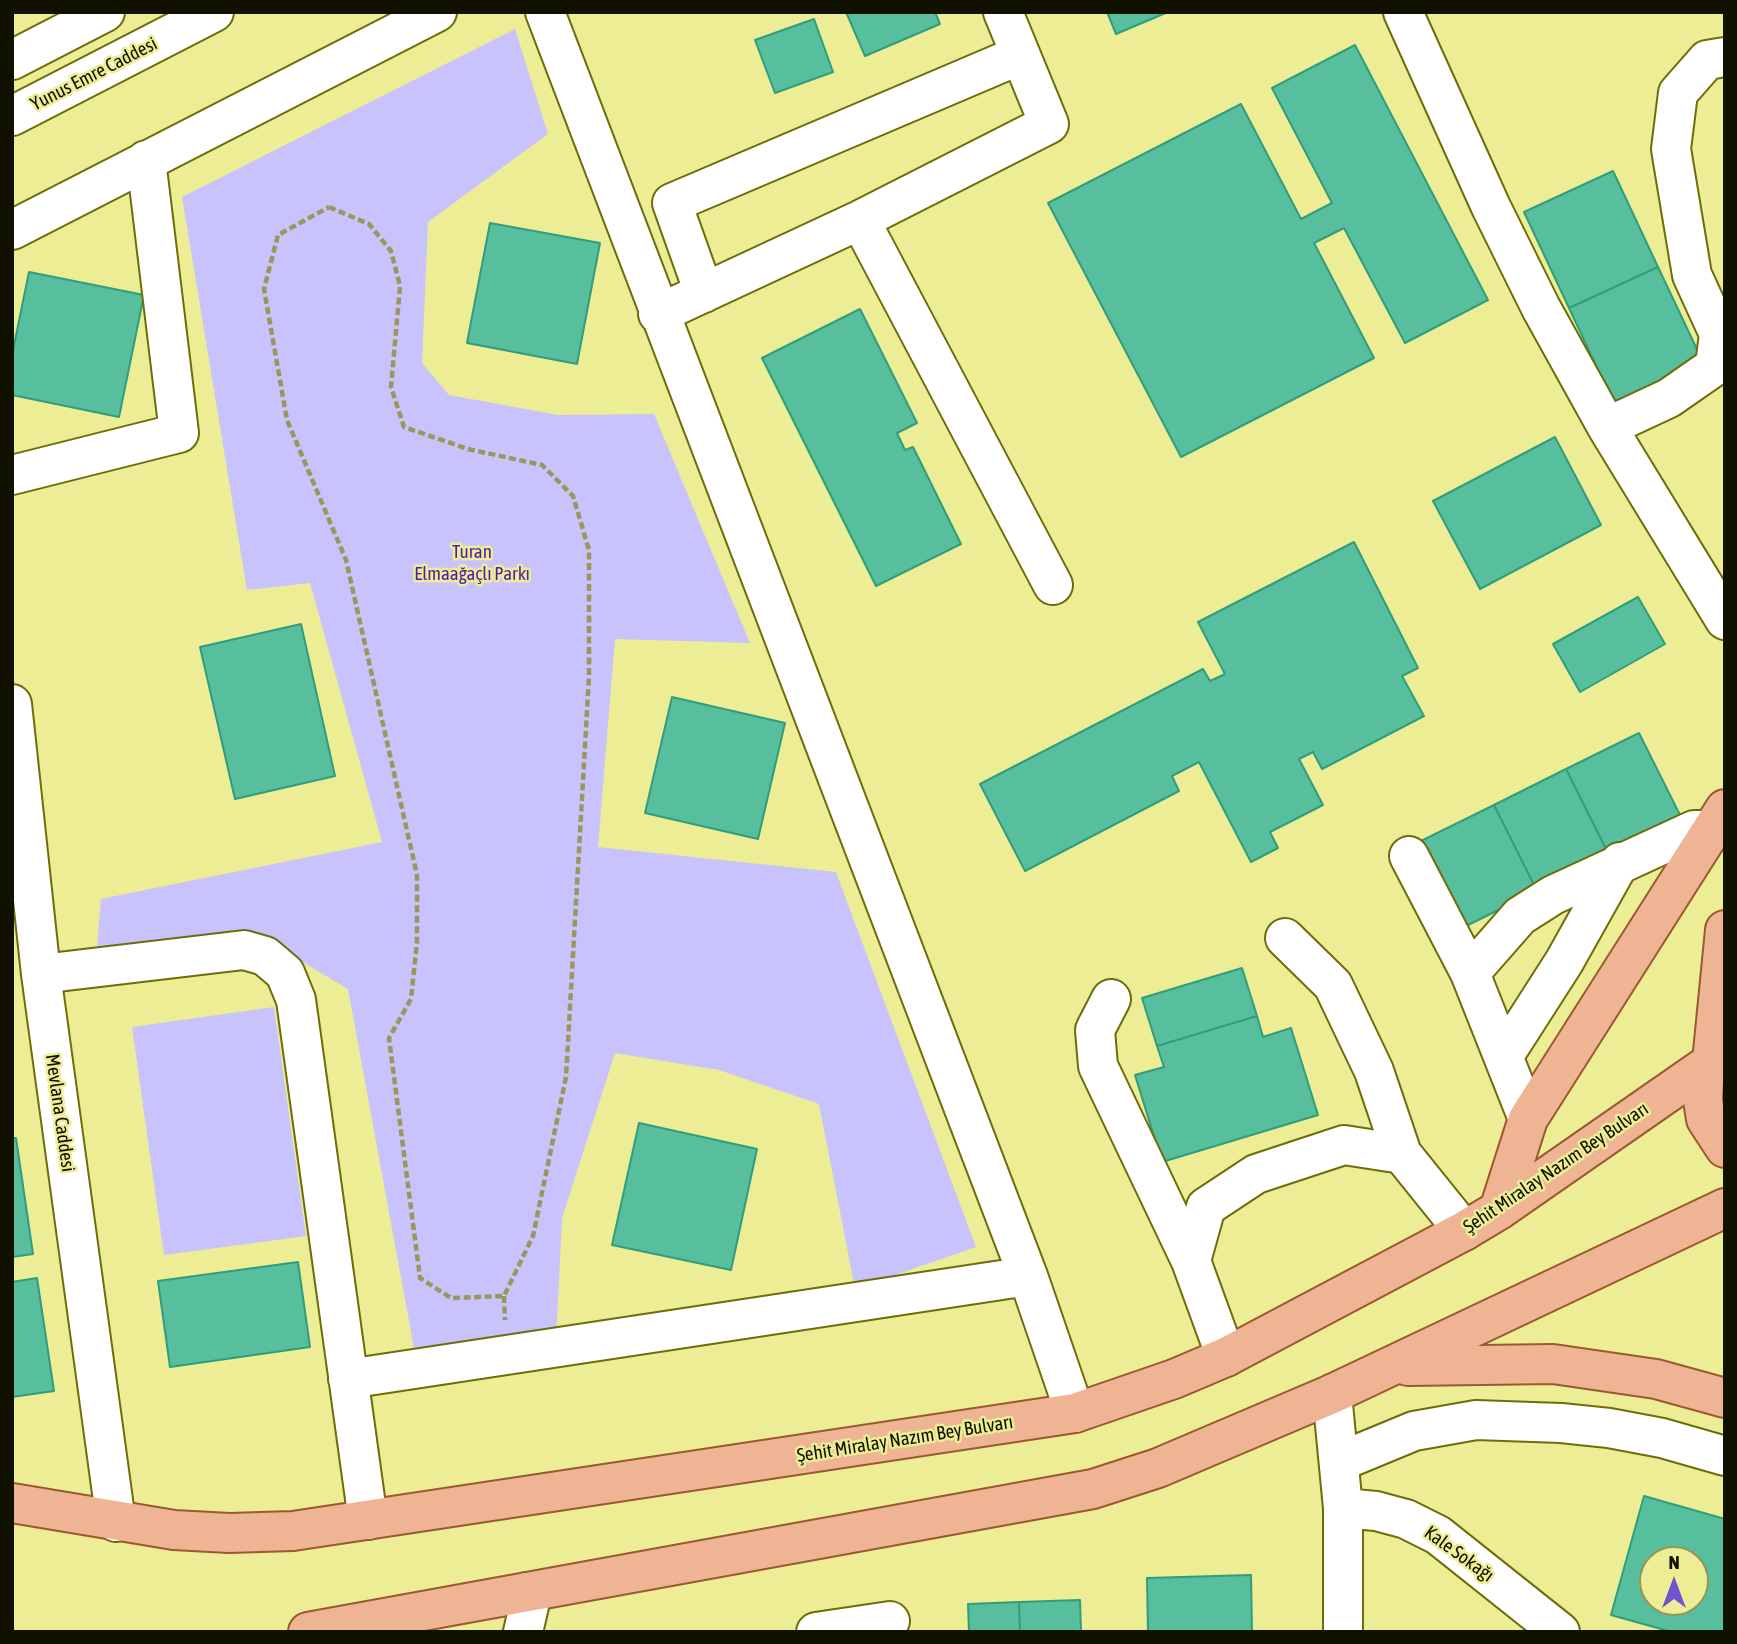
<!DOCTYPE html>
<meta charset="utf-8">
<style>
body{margin:0}
#map{position:relative;width:1737px;height:1644px;overflow:hidden;background:#eced95;font-family:"Asap Condensed",sans-serif}
canvas{display:block}
.frame{position:absolute;inset:0;border:14px solid #110;pointer-events:none}
.north{position:absolute;left:1639px;top:1546px;width:70px;height:70px;box-sizing:border-box;background:#eced95;border:2px solid #949559;border-radius:50%;rotate:0deg;font-size:19px;font-weight:700;line-height:28px;text-align:center;color:#110}
.north::after{content:'';display:block;margin:auto;width:24px;height:32px;background:#6e54ce;clip-path:polygon(50% 0,100% 100%,50% 72%,0 100%)}
</style>
<div id="map">
<canvas width="1737" height="1644"></canvas>
<div class="frame"></div>
<div class="north">N</div>
</div>
<script>
const c = document.querySelector('canvas').getContext('2d');
c.lineJoin = 'round';
function paint(path, color) { c.fillStyle = color; c.fill(path, 'evenodd'); }
const shape = rows => new Path2D(rows.map(r => 'M' + r).join(''));
function trace(path, color, width, dash) { c.strokeStyle = color; c.lineWidth = width; c.lineCap = dash ? 'butt' : 'round'; c.setLineDash(dash || []); c.stroke(path); }
function label(font, color, halo, rows, align = 'center') {
  c.font = font + ' "Asap Condensed",sans-serif'; c.lineWidth = 5; c.setLineDash([]); c.textBaseline = 'middle'; c.strokeStyle = halo; c.fillStyle = color; for (const [text, x, y, turn = 0] of rows) {
    c.save(); c.translate(x, y); c.rotate((+turn || 0) * Math.PI / 180); c.textAlign = isNaN(turn) ? turn : align; if (halo) c.strokeText(text, 0, 0); c.fillText(text, 0, 0); c.restore();
  }
}
paint(shape([
 [515,29,548,134,428,222,422,363,449,395,558,415,654,414,750,643,615,639,598,847,836,872,976,1247,855,1289,819,1104,719,1070,615,1053,562,1218,556,1341,420,1381,348,989,284,951,95,972,101,899,382,842,310,583,247,590,182,197],
 [274,1007,306,1236,164,1255,132,1027]
]), '#c8c3fc');
const building = shape([
 [846,12,935,12,940,24,865,56,846,12],
 [1107,12,1168,12,1116,34,1107,12],
 [814,19,833,72,775,93,755,40,814,19],
 [1355,45,1488,300,1405,343,1344,228,1314,243,1374,358,1181,457,1048,203,1241,104,1301,219,1332,203,1272,88,1355,45],
 [1613,171,1658,267,1569,308,1524,212,1613,171],
 [490,223,600,243,577,364,467,343,490,223],
 [1658,267,1703,362,1614,404,1569,308,1658,267],
 [29,272,144,295,119,417,12,395,12,355,29,272],
 [860,309,917,423,897,433,905,450,913,447,961,544,876,586,762,358,860,309],
 [1555,437,1601,525,1480,589,1433,501,1555,437],
 [1354,542,1418,668,1402,676,1424,716,1322,769,1313,752,1299,759,1323,805,1270,832,1278,848,1251,862,1199,762,1172,776,1179,791,1025,871,980,784,1203,669,1210,681,1225,674,1198,622,1354,542],
 [1638,597,1665,644,1580,692,1553,644,1638,597],
 [301,624,335,776,235,799,200,647,301,624],
 [672,697,785,723,758,839,645,813,672,697],
 [1639,733,1682,819,1609,855,1566,769,1639,733],
 [1566,769,1609,855,1537,891,1494,805,1566,769],
 [1494,805,1537,891,1464,927,1421,841,1494,805],
 [1242,968,1257,1016,1157,1046,1142,998,1242,968],
 [1257,1016,1263,1037,1291,1028,1318,1115,1162,1162,1135,1075,1164,1067,1157,1046,1257,1016],
 [639,1123,757,1149,731,1270,612,1245,639,1123],
 [12,1138,16,1138,33,1254,12,1257,12,1138],
 [298,1262,310,1347,170,1367,158,1281,298,1262],
 [37,1278,54,1391,12,1397,12,1282,37,1278],
 [1644,1496,1725,1519,1725,1632,1672,1632,1611,1615,1644,1496],
 [1653,1560,1695,1560,1695,1602,1653,1602,1653,1560],
 [1251,1575,1252,1632,1148,1632,1147,1578,1251,1575],
 [1080,1600,1081,1632,1020,1632,1019,1602,1080,1600],
 [1019,1602,1020,1632,969,1632,968,1604,1019,1602]
]);
paint(building, '#57bf9d');
trace(building, '#309d7c', 2);
const minor = shape([
 [545,12,1028,1276,1075,1413],
 [1403,12,1491,207,1541,308,1607,427,1725,620],
 [12,60,105,12],
 [12,116,214,12],
 [860,220,1053,585],
 [12,230,437,12],
 [704,293,672,203,1020,55],
 [658,314,860,220,1049,124,1003,12],
 [1607,427,1669,398,1715,366,1719,334,1692,275,1671,149,1678,93,1707,60,1725,57],
 [12,475,179,433,146,160],
 [12,704,41,974,116,1522],
 [1409,856,1470,973,1528,1119],
 [1285,938,1333,985,1374,1071,1402,1154],
 [1470,973,1520,916,1553,895,1694,830,1712,830],
 [41,974,244,950,265,956,285,973,296,1000,368,1520],
 [1111,999,1095,1030,1098,1066,1191,1261],
 [1505,1054,1564,962,1620,862],
 [1226,1357,1191,1261,1206,1207,1256,1174,1344,1145,1402,1154,1464,1231],
 [348,1379,1028,1276],
 [1332,1394,1343,1508,1343,1632],
 [1339,1462,1414,1431,1476,1420,1561,1423,1609,1428,1662,1438,1725,1456],
 [1343,1508,1376,1511,1406,1519,1438,1535,1560,1632],
 [523,1632,529,1606,527,1592],
 [816,1632,890,1621]
]);
const major = shape([
 [1719,1054,1704,1081,1703,1100,1706,1119,1725,1148],
 [1712,1062,1725,930],
 [1499,1210,1528,1119,1725,809],
 [1408,1366,1553,1364,1656,1379,1725,1398],
 [12,1503,174,1530,229,1533,293,1531,1075,1413,1174,1379,1226,1357,1464,1231,1499,1210,1712,1062],
 [308,1632,1093,1489,1158,1468,1332,1394,1725,1208]
]);
trace(minor, '#6f6d09', 42);
trace(major, '#9a5a31', 42);
trace(shape([
 [329,207,369,224,391,251,400,286,391,387,404,427,468,449,542,465,573,496,589,550,589,676,566,1077,533,1236,504,1296,451,1298,420,1278,389,1038,411,999,417,942,417,875,346,560,287,420,264,289,278,235,329,207],
 [504,1296,505,1320]
]), '#98985c', 4.5, [7, 3.5]);
trace(minor, '#fff', 38);
trace(major, '#eeb494', 38);
label('19px', '#110', '#eced95', [
 ["Yunus Emre Caddesi",94,74,-27],
 ["Mevlana Caddesi",60,1113,82],
 ["Şehit Miralay Nazım Bey Bulvarı",1556,1168,-34],
 ["Şehit Miralay Nazım Bey Bulvarı",905,1439,-9],
 ["Kale Sokağı",1459,1554,36]
]);
label('19px', '#4c1ea9', '#eced95', [
 ["Turan",472,552],
 ["Elmaağaçlı Parkı",472,574]
]);
</script>
